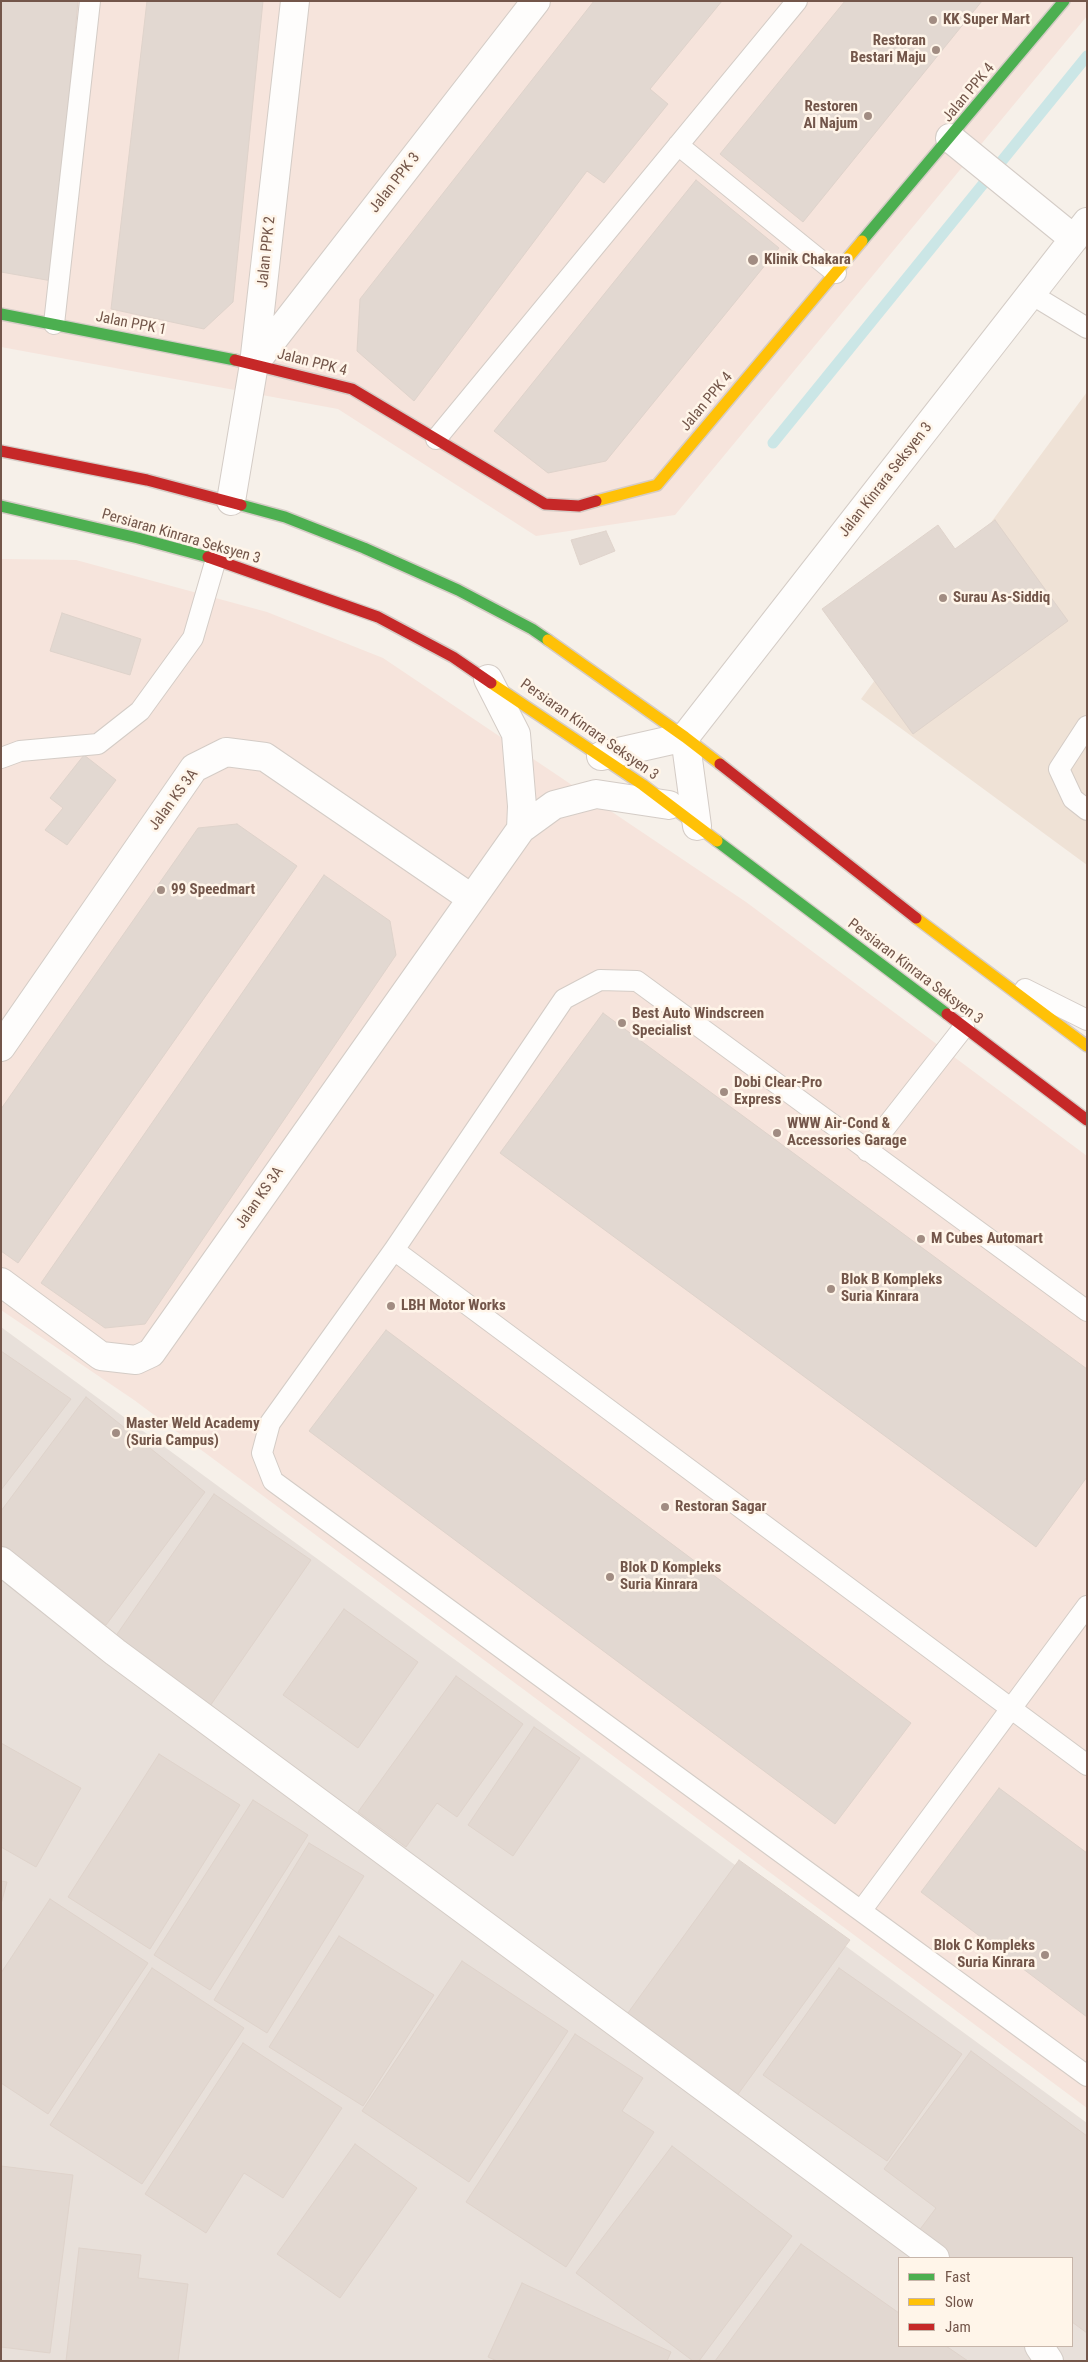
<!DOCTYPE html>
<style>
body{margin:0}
#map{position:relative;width:1088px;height:2362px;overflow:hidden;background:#f6f0e9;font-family:"Roboto Condensed",sans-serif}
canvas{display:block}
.frame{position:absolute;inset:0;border:2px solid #73564a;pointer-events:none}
.legend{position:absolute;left:898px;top:2257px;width:175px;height:90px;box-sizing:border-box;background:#fff5e9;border:1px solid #c7b5a9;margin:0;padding:6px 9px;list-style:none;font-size:15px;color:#73564a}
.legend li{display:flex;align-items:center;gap:10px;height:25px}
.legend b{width:25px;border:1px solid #c7b5a9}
</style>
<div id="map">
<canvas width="1088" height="2362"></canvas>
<div class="frame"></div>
<ul class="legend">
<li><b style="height:6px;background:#4caf50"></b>Fast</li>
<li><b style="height:6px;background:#ffc107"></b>Slow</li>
<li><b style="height:6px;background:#c62828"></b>Jam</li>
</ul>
</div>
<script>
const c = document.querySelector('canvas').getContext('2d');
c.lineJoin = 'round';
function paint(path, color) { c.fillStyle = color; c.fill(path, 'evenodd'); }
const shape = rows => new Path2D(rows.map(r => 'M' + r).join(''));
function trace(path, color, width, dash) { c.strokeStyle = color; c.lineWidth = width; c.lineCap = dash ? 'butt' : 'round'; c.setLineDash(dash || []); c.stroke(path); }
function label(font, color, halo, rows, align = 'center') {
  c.font = font + ' "Roboto Condensed",sans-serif'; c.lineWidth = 5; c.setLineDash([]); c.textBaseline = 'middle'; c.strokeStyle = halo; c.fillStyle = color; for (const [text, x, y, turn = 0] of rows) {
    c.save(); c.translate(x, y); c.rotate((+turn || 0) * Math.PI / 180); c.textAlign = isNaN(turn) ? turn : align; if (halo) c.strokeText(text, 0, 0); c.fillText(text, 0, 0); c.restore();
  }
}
paint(shape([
 [1087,392,1087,865,861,699]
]), '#efe2d6');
paint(shape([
 [1,1,1087,1,1087,16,675,515,536,536,338,409,1,347],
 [1,559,76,560,267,612,383,658,746,902,1087,1156,1087,2108,134,1400,1,1310]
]), '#f6e4dc');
paint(shape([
 [1,1327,1087,2123,1087,2361,1,2361],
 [899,2258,1072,2258,1072,2346,899,2346]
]), '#e8e0da');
trace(shape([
 [773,443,1087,56]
]), '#cbe6e6', 11);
const building = shape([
 [1,1,78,1,52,281,1,272,1,1],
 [147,1,263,1,233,302,204,329,111,309,147,1],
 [594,1,722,1,650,89,668,104,604,183,587,171,414,401,357,351,360,299,594,1],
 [845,1,982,1,803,222,720,154,845,1],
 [696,180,779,248,606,461,548,473,494,431,696,180],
 [995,520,1068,621,913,734,822,609,938,525,955,549,995,520],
 [606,531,615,551,580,565,571,540,606,531],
 [62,613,141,639,130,675,50,651,62,613],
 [84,755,116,780,67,845,45,830,63,808,50,798,84,755],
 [237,824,297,866,18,1263,1,1251,1,1109,198,828,237,824],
 [324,875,390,921,396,955,145,1324,105,1328,41,1283,324,875],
 [603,1013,1087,1369,1087,1477,1036,1547,500,1153,603,1013],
 [386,1330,911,1723,835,1824,309,1431,386,1330],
 [1,1351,71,1399,1,1490,1,1351],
 [86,1397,205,1492,106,1625,1,1547,1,1511,86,1397],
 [214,1494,311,1560,210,1706,113,1640,214,1494],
 [344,1609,418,1662,358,1748,283,1695,344,1609],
 [456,1676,523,1724,457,1817,437,1803,406,1847,358,1812,456,1676],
 [534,1727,580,1758,513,1856,468,1825,534,1727],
 [1,1743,81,1788,36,1867,1,1847,1,1743],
 [159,1754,240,1805,150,1949,68,1897,159,1754],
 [999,1788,1087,1853,1087,2017,921,1892,999,1788],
 [253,1800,308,1835,210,1990,154,1955,253,1800],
 [309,1843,364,1876,267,2033,214,2000,309,1843],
 [739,1860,850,1940,736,2097,625,2017,739,1860],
 [1,1881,7,1882,1,1904,1,1881],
 [50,1899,148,1963,48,2114,1,2083,1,1973,50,1899],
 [339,1936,434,1995,363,2106,269,2047,339,1936],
 [462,1961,568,2031,469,2182,362,2111,462,1961],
 [152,1968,244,2028,142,2184,50,2125,152,1968],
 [839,1968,962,2054,887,2161,763,2075,839,1968],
 [575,2034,643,2078,622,2111,654,2132,566,2267,466,2202,575,2034],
 [243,2043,342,2108,283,2198,244,2173,206,2233,145,2194,243,2043],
 [971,2051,1087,2136,1087,2333,1072,2322,1072,2258,945,2258,915,2236,936,2208,884,2169,971,2051],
 [355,2144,417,2188,340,2298,277,2254,355,2144],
 [672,2146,792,2236,699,2361,693,2361,576,2273,672,2146],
 [1,2166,73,2175,50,2353,1,2347,1,2166],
 [801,2244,899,2313,899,2346,946,2346,968,2361,715,2361,801,2244],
 [79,2248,141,2255,138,2278,188,2284,178,2361,66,2361,79,2248],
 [522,2283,671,2352,667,2361,497,2361,488,2357,522,2283]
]);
paint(building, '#e2d8d1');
trace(building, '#dfd3cb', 1);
const lane = shape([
 [678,145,836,273],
 [1031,294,1087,328],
 [54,324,90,1],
 [436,439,797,1],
 [1087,726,1059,769,1073,799,1087,810],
 [1,758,20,751,98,744,140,711,193,638,216,559],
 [1025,989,1087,1020],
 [867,1151,964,1027],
 [394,1250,1087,1765],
 [1087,1311,637,981,600,980,564,999,394,1250,270,1423,262,1453,273,1481,861,1911,1087,1606],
 [861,1911,1087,2076]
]);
const street = shape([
 [950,138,1074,239],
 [254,364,536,1],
 [231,501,254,364,295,1],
 [488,679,516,734,522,806,521,829],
 [685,737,1087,222],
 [685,737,697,826],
 [601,756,685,737],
 [1,1047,194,768,226,752,265,757,471,898],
 [1,1282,101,1356,136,1360,151,1353,521,829,554,805,596,794,669,805],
 [1,1561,115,1652,935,2258],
 [1039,2346,1049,2361]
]);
const fast = shape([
 [862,241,1064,1],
 [1,314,235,360],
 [241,505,285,517,364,548,458,590,532,629,548,640],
 [1,506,138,538,208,557],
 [717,841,947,1014]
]);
const slow = shape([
 [596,501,657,485,862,241],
 [548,640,685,737,720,764],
 [491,683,643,785,717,841],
 [916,918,1087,1046]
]);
const jam = shape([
 [235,360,352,389,545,504,579,506,596,501],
 [1,451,147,480,241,505],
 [208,557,378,617,453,657,491,683],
 [720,764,916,918],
 [947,1014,1087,1120]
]);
trace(lane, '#d4ccc6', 22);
trace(street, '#d4ccc6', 30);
trace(fast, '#d5ccc6', 14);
trace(slow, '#d5ccc6', 14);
trace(jam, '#d5ccc6', 14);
trace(lane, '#fefdfc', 20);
trace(street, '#fefdfc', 28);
trace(fast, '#4caf50', 11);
trace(slow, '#ffc107', 11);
trace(jam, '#c62828', 11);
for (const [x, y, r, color] of [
 [933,20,5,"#a18c82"],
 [936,50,5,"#a18c82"],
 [868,116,5,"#a18c82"],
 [753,260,6,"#a18c82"],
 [943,598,5,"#a18c82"],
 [161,890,5,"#a18c82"],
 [622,1023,5,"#a18c82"],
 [724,1092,5,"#a18c82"],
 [777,1133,5,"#a18c82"],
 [921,1239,5,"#a18c82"],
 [831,1289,5,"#a18c82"],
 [391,1306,5,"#a18c82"],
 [116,1433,5,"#a18c82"],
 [665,1507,5,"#a18c82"],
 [610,1577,5,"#a18c82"],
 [1045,1955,5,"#a18c82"]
]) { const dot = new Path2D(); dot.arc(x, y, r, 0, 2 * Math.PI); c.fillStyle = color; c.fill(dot); trace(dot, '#fff5e9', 2); }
label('bold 15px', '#73564a', '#fff5e9', [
 ["KK Super Mart",943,20],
 ["Restoran",926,41,"right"],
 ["Bestari Maju",926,58,"right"],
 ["Restoren",858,107,"right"],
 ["Al Najum",858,124,"right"],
 ["Klinik Chakara",764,260],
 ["Surau As-Siddiq",953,598],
 ["99 Speedmart",171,890],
 ["Best Auto Windscreen",632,1014],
 ["Specialist",632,1031],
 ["Dobi Clear-Pro",734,1083],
 ["Express",734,1100],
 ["WWW Air-Cond &",787,1124],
 ["Accessories Garage",787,1141],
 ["M Cubes Automart",931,1239],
 ["Blok B Kompleks",841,1280],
 ["Suria Kinrara",841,1297],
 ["LBH Motor Works",401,1306],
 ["Master Weld Academy",126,1424],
 ["(Suria Campus)",126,1441],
 ["Restoran Sagar",675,1507],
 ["Blok D Kompleks",620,1568],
 ["Suria Kinrara",620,1585],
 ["Blok C Kompleks",1035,1946,"right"],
 ["Suria Kinrara",1035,1963,"right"]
], 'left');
label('15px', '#73564a', '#fff5e9', [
 ["Jalan PPK 4",969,93,-50],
 ["Jalan PPK 3",395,183,-52],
 ["Jalan PPK 2",267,252,-84],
 ["Jalan PPK 1",131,324,11],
 ["Jalan PPK 4",312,363,14],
 ["Jalan PPK 4",707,402,-50],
 ["Jalan Kinrara Seksyen 3",886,480,-52],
 ["Persiaran Kinrara Seksyen 3",181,537,16],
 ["Persiaran Kinrara Seksyen 3",589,730,35],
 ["Jalan KS 3A",174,800,-54],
 ["Persiaran Kinrara Seksyen 3",915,972,37],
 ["Jalan KS 3A",260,1198,-55]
]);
</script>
